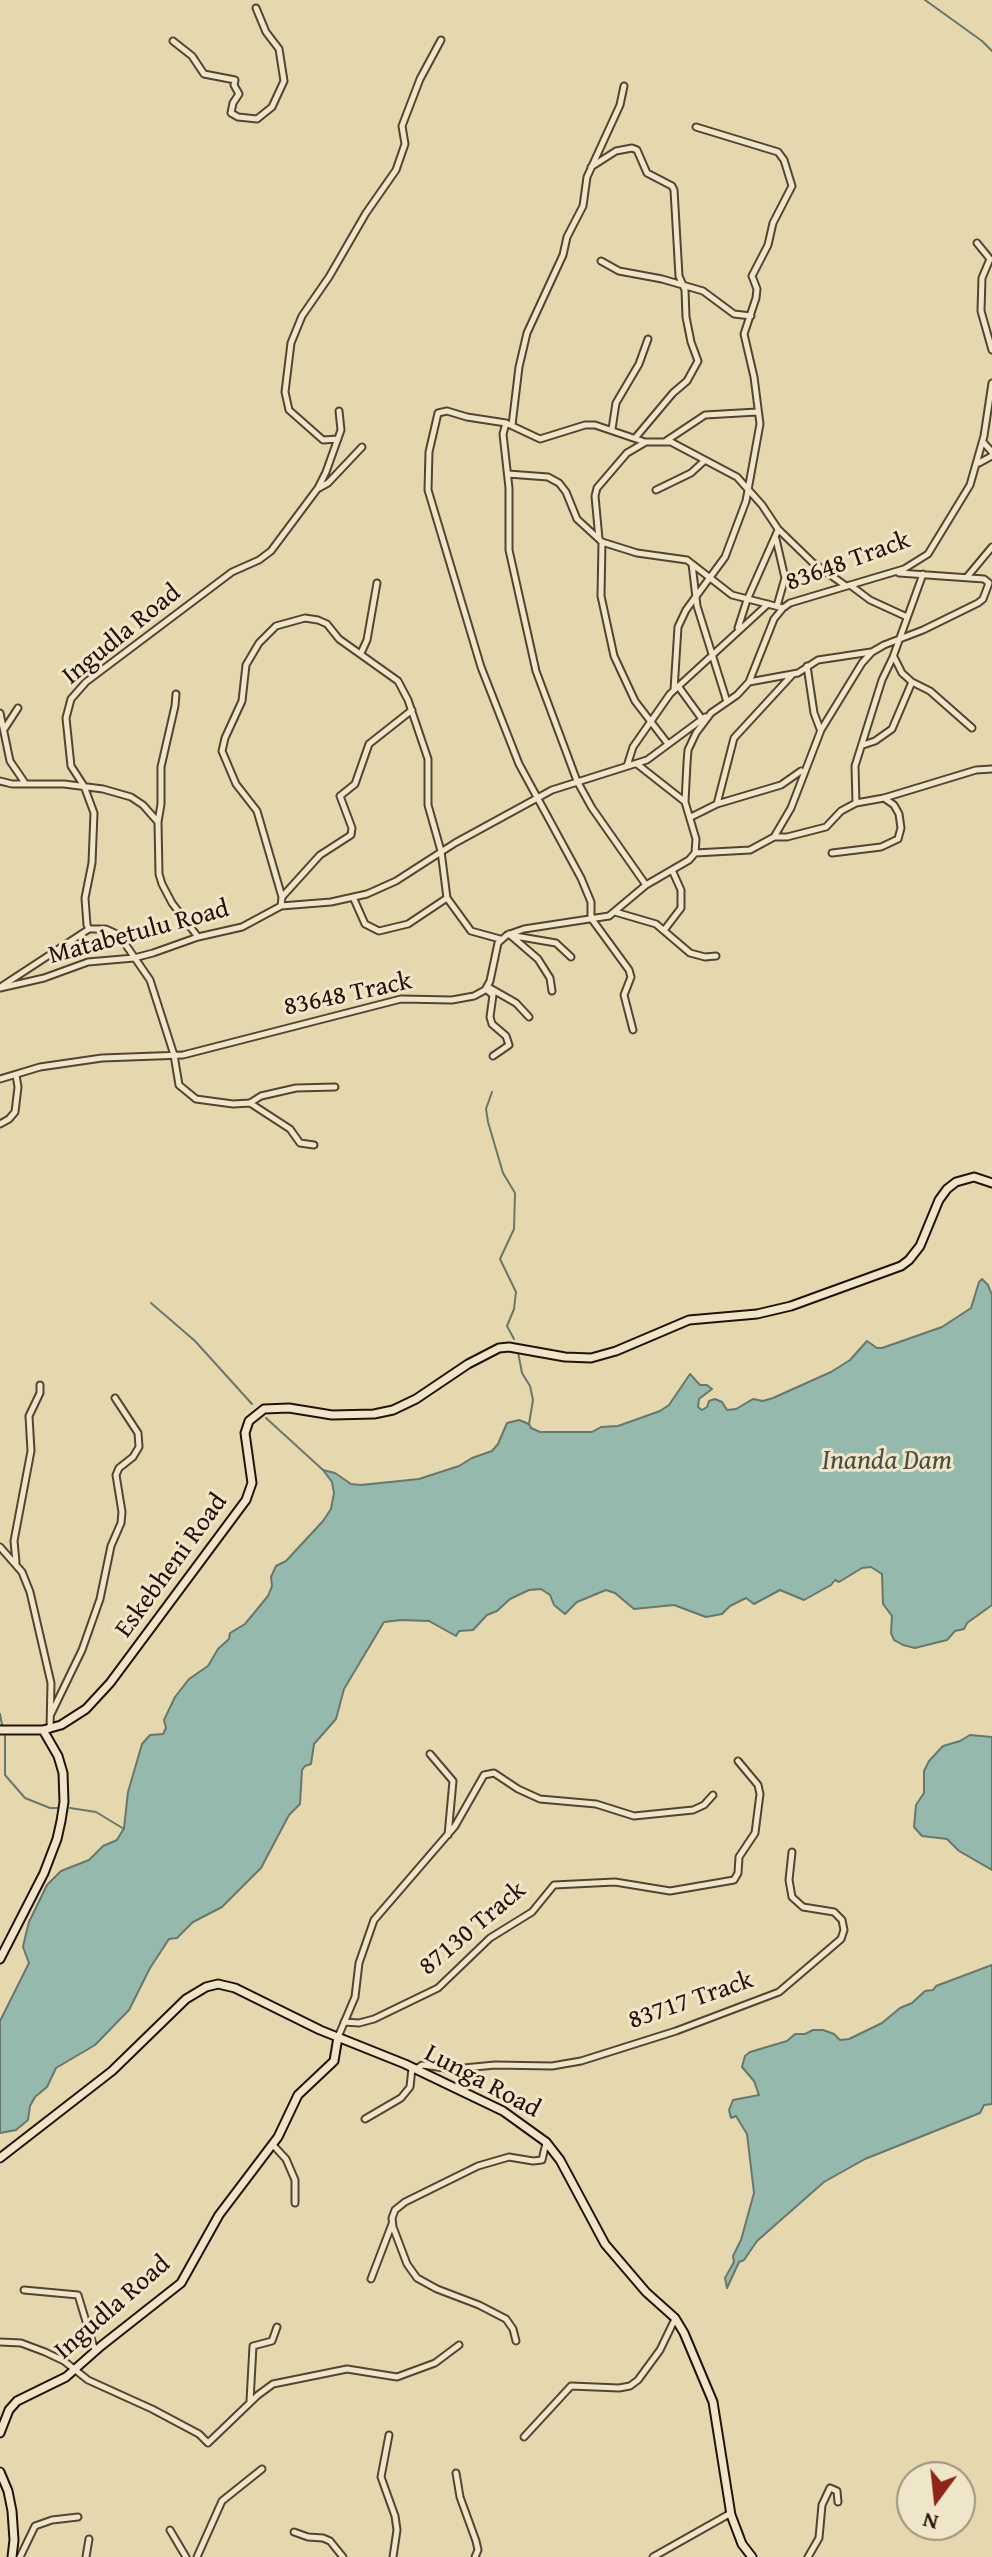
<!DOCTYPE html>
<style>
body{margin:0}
#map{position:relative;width:992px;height:2557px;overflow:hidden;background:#e6d8ae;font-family:"Gentium Book Plus",serif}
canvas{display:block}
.north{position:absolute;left:896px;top:2461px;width:80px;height:80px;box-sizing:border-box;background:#efe6ca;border:2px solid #9d927d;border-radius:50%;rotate:195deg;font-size:22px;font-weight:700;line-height:32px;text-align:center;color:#221309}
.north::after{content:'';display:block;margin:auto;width:28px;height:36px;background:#8f2418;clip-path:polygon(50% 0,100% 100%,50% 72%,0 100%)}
</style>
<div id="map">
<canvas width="992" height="2557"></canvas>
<div class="north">N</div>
</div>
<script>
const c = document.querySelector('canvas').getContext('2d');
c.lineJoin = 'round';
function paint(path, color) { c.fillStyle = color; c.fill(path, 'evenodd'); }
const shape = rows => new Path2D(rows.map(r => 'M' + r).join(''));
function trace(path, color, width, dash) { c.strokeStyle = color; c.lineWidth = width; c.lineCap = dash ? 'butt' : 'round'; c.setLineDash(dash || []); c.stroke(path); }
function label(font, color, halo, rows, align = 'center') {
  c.font = font + ' "Gentium Book Plus",serif'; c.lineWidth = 6; c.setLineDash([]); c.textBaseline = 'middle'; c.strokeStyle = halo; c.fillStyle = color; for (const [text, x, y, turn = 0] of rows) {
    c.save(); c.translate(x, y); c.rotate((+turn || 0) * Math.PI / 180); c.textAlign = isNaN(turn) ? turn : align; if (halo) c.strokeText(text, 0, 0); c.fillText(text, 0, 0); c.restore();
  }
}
const water = shape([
 [982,1279,988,1285,992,1295,992,1605,967,1623,964,1629,955,1631,947,1640,915,1648,903,1645,894,1640,891,1633,892,1616,883,1604,882,1574,871,1567,862,1568,839,1582,835,1580,831,1585,804,1600,780,1590,754,1604,746,1598,730,1606,722,1614,706,1617,674,1605,634,1609,615,1593,606,1590,577,1602,565,1614,554,1605,550,1595,541,1589,529,1590,510,1599,497,1611,487,1615,473,1630,459,1631,456,1636,429,1621,401,1620,384,1622,344,1689,336,1719,314,1744,311,1764,305,1766,302,1770,300,1804,289,1815,261,1868,222,1907,193,1922,177,1938,169,1939,150,1968,129,2010,95,2045,56,2068,47,2087,35,2097,30,2106,28,2120,16,2130,0,2133,0,2021,29,1963,23,1947,25,1938,29,1922,47,1885,61,1871,89,1860,103,1846,117,1840,124,1828,128,1792,142,1744,150,1735,163,1734,166,1728,164,1720,175,1697,189,1679,208,1666,218,1649,229,1639,230,1633,245,1624,268,1596,272,1586,271,1577,276,1566,286,1561,323,1521,331,1509,334,1493,332,1482,323,1470,335,1473,351,1484,361,1485,419,1479,459,1466,472,1458,492,1451,498,1444,507,1423,519,1420,529,1424,531,1428,540,1432,592,1432,601,1427,618,1426,660,1411,669,1405,690,1374,700,1385,707,1385,712,1389,699,1399,698,1407,702,1410,707,1407,709,1401,715,1399,722,1402,727,1410,736,1409,753,1399,763,1401,773,1398,831,1372,850,1360,867,1341,877,1348,882,1348,942,1327,971,1308,979,1282,982,1279],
 [970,1735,992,1737,992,1870,959,1851,947,1839,922,1836,914,1827,916,1805,924,1793,924,1771,929,1761,943,1746,960,1741,970,1735],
 [992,1965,992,2104,984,2105,980,2113,865,2159,824,2182,757,2241,744,2260,739,2262,727,2288,725,2278,734,2262,733,2256,741,2240,754,2193,747,2134,736,2116,731,2118,729,2110,733,2100,759,2095,754,2081,742,2067,745,2056,750,2052,787,2041,795,2034,805,2034,813,2030,823,2030,834,2034,840,2040,849,2039,882,2023,900,2008,912,2003,925,1991,933,1990,936,1986,992,1965]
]);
paint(water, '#96b9ad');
trace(water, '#68776b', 2);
trace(shape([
 [925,0,982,41,992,51],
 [492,1092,486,1109,488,1122,503,1173,515,1193,514,1229,500,1259,516,1292,514,1309,507,1326,514,1339],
 [151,1303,195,1341,252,1404],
 [518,1352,522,1373,530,1386,533,1400,529,1424],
 [266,1418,323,1470],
 [0,1714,2,1725],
 [5,1736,5,1775,25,1798,50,1808,59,1808],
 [70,1808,96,1812,124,1829]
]), '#68776b', 2);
const street = shape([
 [173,41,192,56,204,74,235,80,234,85,239,94,233,103,231,113,238,117,257,119,272,107,284,81,279,49,266,32,256,8],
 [591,167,616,151,632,148,637,150,647,173,672,186,674,190,679,276,685,290,686,317,691,342,698,361,687,381,673,393,636,437],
 [977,243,990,259,982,278,981,311,992,350],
 [601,261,619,271,662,279,703,291,734,314,751,316],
 [506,423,503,434,509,488,509,550,536,671,577,781,592,808,646,885],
 [512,425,519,367,527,333,563,255,567,237,583,206,587,177,620,105,624,86],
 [612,429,616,403,639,364,648,339],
 [338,439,323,440,289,410,285,392,291,343,302,316,329,277,366,213,396,170,405,144,402,126,420,79,441,40],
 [666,441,705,415,757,412],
 [983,442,992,452],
 [979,463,992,456],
 [508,474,548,477,559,483,566,492,577,519,602,542,637,553,687,560,732,595,783,608],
 [319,488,328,483,362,447],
 [656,490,691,473,703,462],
 [599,539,595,496,597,488,627,453,644,443],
 [776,539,785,578,777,606],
 [602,542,601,596,614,656,635,701,668,744],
 [692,564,697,606,727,702],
 [967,577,992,547],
 [850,585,870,600,907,617],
 [738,628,747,600,778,530],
 [361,653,367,640,377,583],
 [894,657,902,673,912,682,930,691,972,728],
 [807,666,814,713,820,729],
 [749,682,798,673,818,660,871,652],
 [678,686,702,719],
 [674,690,678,627,686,610,725,557,746,501,760,424,754,377,744,334,756,298,757,289,752,276,768,245,773,223,792,186,784,160,778,152,696,127],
 [0,713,10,761,25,783],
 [5,728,18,708],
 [863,745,875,741,892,729,912,682],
 [637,764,684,801],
 [627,766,633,747,670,694,768,604],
 [0,781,12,784,64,784,103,789,131,797,143,805,158,822,159,874,162,884,172,903,198,937],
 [856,803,855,766,882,680,893,657,923,574],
 [717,804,734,738,792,675],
 [691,817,717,804,781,785,801,771],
 [158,822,161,804,161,767,175,706,176,694],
 [774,837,787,837,826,827,841,811,856,803,884,798,976,770,992,769],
 [695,853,750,850,774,837,791,808,821,730,862,663,872,652,884,645,923,630,978,603,983,599,989,583,984,579,899,573],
 [832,853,881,847,898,839,901,828,899,814,894,805,884,798],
 [282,897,257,811,236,784,222,751,225,738,242,701,246,665,259,643,276,626,305,618,318,620,327,624,339,639,398,681,408,700,428,759,428,805,441,851,447,898,471,931,500,939],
 [353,897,365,924,379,931,408,924,447,898],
 [281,906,282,897,320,855,351,835,352,828,340,796,355,784,369,744,412,710],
 [615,912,656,924,690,953,705,957,716,956],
 [665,929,681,908,681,890,672,870],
 [509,934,538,959,550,978,552,991],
 [515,936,556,943,571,957],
 [2,986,89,929],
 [488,987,516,1003,529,1017],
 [0,988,44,978,88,962,134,958,153,953,198,937,242,927,281,906,331,902,367,894,396,881,455,843,552,790,647,760,705,717],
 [486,989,493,995,490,1017,492,1024,506,1036,509,1045,493,1056],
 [633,1030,624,995,631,977,629,970,591,918,591,902,581,878,519,764,481,667,428,490,429,452,438,413,447,411,467,417,506,423,540,439,585,425,595,425,645,442,671,442,737,477,762,505,778,529,812,562,846,586],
 [0,1079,40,1067,102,1058,183,1055,401,999,452,1000,474,996,485,990,490,981,498,943,507,935,524,929,609,916,646,885,689,860,695,853,696,839,685,802,687,763,688,750,696,733,711,713,737,695,749,682,774,619,783,608,790,603,904,569,928,554,970,485,984,436,992,383],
 [335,1087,296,1088,261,1096,250,1103,233,1104,196,1099,179,1085,174,1055,150,980,119,935,106,929,89,929,87,925,85,898,92,863,94,813,84,786,71,766,66,718,71,699,86,682,232,572,259,560,271,551,318,488,326,472,341,430,339,411],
 [250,1103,290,1129,300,1143,314,1145],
 [0,1124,9,1119,15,1112,18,1087,16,1075],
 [0,1547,22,1572,30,1592,51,1683,50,1729],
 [16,1562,14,1541,31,1451,29,1416,40,1393,40,1385],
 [51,1714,82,1650,100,1599,111,1546,121,1523,122,1512,116,1475,119,1468,133,1457,139,1447,138,1433,115,1398],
 [430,1754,453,1781,448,1835],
 [344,2022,359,2023,374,2019,438,1988,490,1938,532,1912,554,1885,615,1882,670,1891,734,1880,738,1873,739,1857,755,1833,760,1794,758,1785,738,1761],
 [338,2037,355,1997,359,1963,374,1920,455,1826,484,1775,494,1773,518,1789,540,1799,596,1804,634,1816,693,1810,704,1805,713,1795],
 [416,2069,422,2065,453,2069,495,2065,552,2066,581,2061,676,2031,779,1992,841,1939,844,1930,842,1920,834,1912,803,1907,792,1897,789,1880,792,1852],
 [365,2119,401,2098,410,2087,412,2068],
 [273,2145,286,2159,295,2180,295,2203],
 [371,2279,392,2224],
 [24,2290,78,2295,95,2351],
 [516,2341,513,2329,506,2319,479,2305,437,2289,417,2278,407,2264,393,2227,392,2218,395,2210,405,2202,478,2166,509,2157,533,2161,542,2160,546,2143],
 [0,2342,21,2343,45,2352,64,2361,88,2380,152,2409,199,2434,208,2443,258,2395,273,2384,347,2369,397,2377,435,2363,459,2345],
 [250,2401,253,2346,272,2341,277,2327],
 [389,2435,381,2477,395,2516,397,2530,393,2557],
 [524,2437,571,2386,619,2388,630,2386,638,2380,660,2350,675,2319],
 [456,2473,460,2497,476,2541,478,2550,475,2557],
 [170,2530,186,2557],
 [294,2532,308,2537,323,2538,330,2541,343,2557],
 [20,2557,35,2526,52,2520,78,2517],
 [86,2557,89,2539],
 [197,2557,222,2501,262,2469],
 [653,2557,731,2513],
 [808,2557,819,2538,822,2505,830,2488,837,2491,838,2502]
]);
const secondary = shape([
 [0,1730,43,1730,61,1725,86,1709,110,1683,246,1500,252,1483,245,1433,249,1421,264,1409,289,1408,332,1415,374,1414,393,1410,416,1399,468,1364,499,1348,509,1347,565,1357,591,1358,616,1351,689,1320,757,1314,791,1306,901,1266,909,1260,920,1246,939,1200,947,1189,956,1182,974,1177,992,1183],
 [0,1959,44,1873,57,1839,61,1821,64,1802,63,1773,58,1756,43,1730],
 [0,2158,112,2071,186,1999,206,1987,218,1984,235,1988,320,2030,405,2064,503,2111,546,2142,560,2160,605,2244,646,2292,675,2318,684,2333,713,2402,731,2515,742,2544,752,2557],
 [0,2433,9,2410,17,2401,66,2377,101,2346,181,2283,219,2215,278,2137,298,2095,334,2061,338,2037],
 [0,2472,8,2491,12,2511,14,2540,12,2557]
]);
trace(street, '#534432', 9);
trace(secondary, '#221309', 11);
trace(street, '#efe6ca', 5);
trace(secondary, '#efe6ca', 7);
label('26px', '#221309', '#efe6ca', [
 ["83648 Track",848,562,-20],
 ["Ingudla Road",122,635,-39],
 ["Matabetulu Road",139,933,-15],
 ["83648 Track",348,995,-12],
 ["Eskebheni Road",172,1566,-54],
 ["87130 Track",473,1929,-40],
 ["83717 Track",691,2001,-19],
 ["Lunga Road",482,2082,28],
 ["Ingudla Road",113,2308,-41]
]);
label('italic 28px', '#4b4d42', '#efe6ca', [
 ["Inanda Dam",887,1462]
]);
</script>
